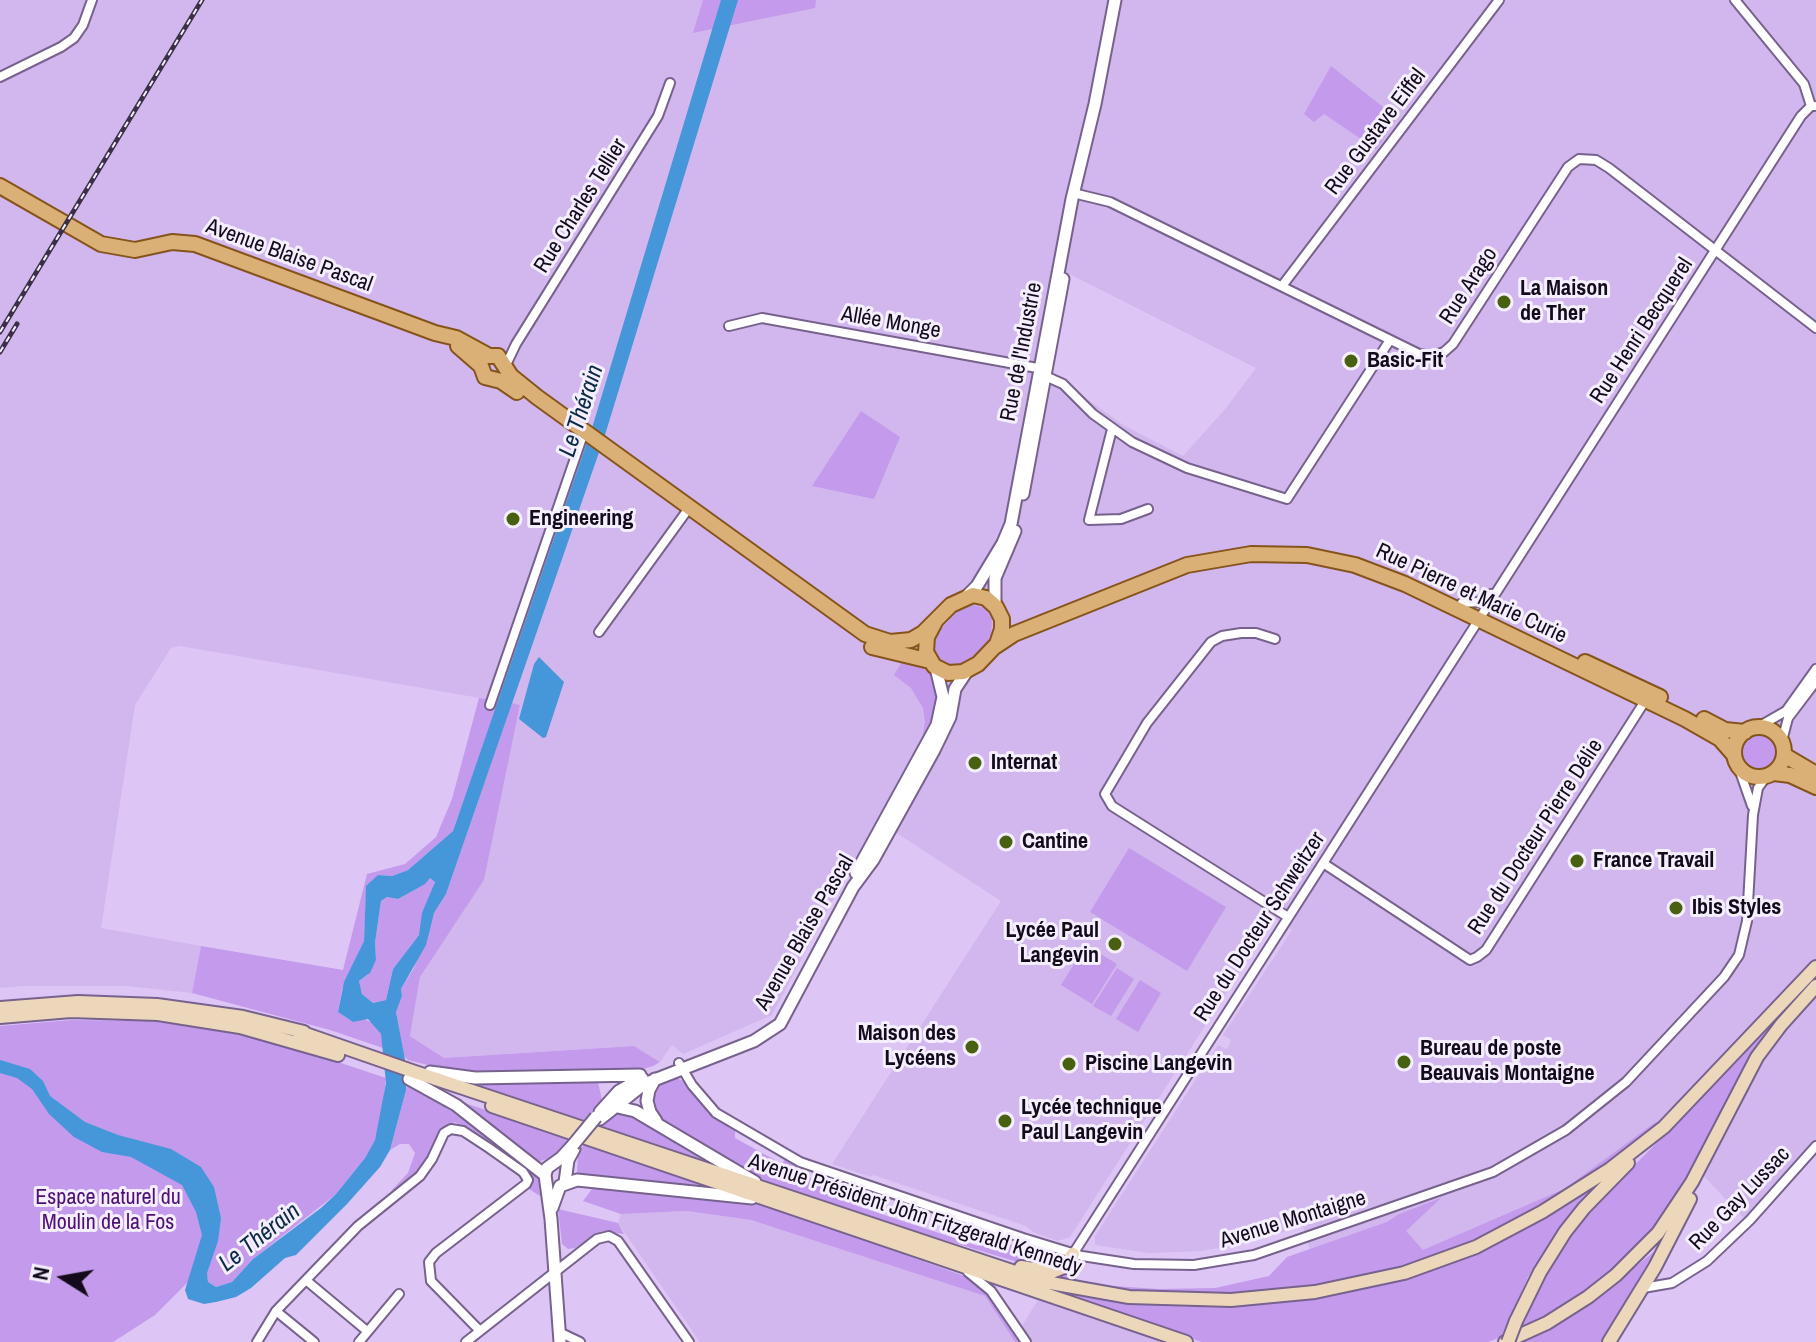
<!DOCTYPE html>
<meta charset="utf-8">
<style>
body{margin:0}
#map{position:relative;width:1816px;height:1342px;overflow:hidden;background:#ddc5f6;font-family:"Archivo Narrow",sans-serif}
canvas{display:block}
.north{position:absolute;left:24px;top:1238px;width:80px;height:80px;-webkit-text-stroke:6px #f5eefd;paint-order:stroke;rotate:281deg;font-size:22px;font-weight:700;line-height:32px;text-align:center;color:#130b1b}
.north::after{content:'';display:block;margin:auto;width:28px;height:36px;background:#130b1b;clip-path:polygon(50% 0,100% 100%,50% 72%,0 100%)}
</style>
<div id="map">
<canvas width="1816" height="1342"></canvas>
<div class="north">N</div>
</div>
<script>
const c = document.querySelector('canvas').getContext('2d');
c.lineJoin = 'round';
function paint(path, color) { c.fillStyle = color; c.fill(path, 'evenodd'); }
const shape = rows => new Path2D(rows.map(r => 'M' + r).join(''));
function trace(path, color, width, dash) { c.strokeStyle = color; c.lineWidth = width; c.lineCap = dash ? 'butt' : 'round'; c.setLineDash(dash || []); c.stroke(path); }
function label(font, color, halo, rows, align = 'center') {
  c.font = font + ' "Archivo Narrow",sans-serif'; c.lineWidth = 6; c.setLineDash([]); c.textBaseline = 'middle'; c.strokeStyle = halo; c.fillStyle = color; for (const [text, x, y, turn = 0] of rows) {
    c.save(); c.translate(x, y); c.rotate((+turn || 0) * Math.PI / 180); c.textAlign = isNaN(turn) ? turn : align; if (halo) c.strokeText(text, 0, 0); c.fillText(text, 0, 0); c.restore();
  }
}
paint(shape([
 [0,0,1816,0,1816,1151,1749,1224,1654,1123,1564,1189,1540,1200,1423,1251,1318,1277,1303,1226,1243,1244,1201,1251,1149,1253,1095,1245,1095,1236,1218,1045,1226,1049,1229,1046,1231,1040,1223,1035,1292,930,1274,918,1070,1237,1058,1241,1033,1232,1026,1226,873,1175,871,1177,832,1164,1001,901,895,832,870,875,855,858,772,1015,683,1054,672,1045,660,1062,634,1046,444,1058,410,1036,420,977,484,880,520,705,180,646,171,648,135,705,101,928,201,946,192,993,127,986,21,986,0,988],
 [1057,268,1256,368,1226,408,1183,456,1123,425,1038,363],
 [687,1211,751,1220,985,1296,1015,1342,700,1342,618,1223,621,1214],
 [1038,1300,1162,1342,1032,1342,1022,1326]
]), '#d2b7ee');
paint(shape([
 [703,0,816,0,815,8,693,33],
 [1331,66,1397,118,1376,149,1324,114,1314,122,1304,114],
 [861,411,900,437,874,499,812,486],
 [973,605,985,608,992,617,991,636,982,650,966,663,955,666,945,664,938,659,934,650,937,634,956,612],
 [907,660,923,664,935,677,939,705,926,741,922,739,925,722,923,708,911,688,894,675,902,662],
 [479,698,498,701,453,831,408,870,392,876,378,875,366,892,364,941,342,989,338,1012,353,1022,364,1019,373,1023,381,1034,383,1048,330,1030,192,993,201,946,343,970,367,874,405,864,436,837,452,799],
 [512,703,520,705,484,880,420,977,410,1036,444,1058,634,1046,660,1062,653,1066,640,1070,456,1072,408,1060,404,1056,396,1012,402,996,401,989,414,968,434,913,446,894],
 '1738 752a21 21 0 1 1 42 0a21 21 0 1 1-42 0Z',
 [1129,848,1226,907,1187,971,1090,912],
 [430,878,435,881,419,935,393,969,386,1000,373,1003,362,994,359,981,368,975,376,960,375,943,381,901,387,897,398,899,424,884],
 [1086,945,1117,964,1092,1004,1061,985],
 [1117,968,1134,979,1111,1016,1093,1006],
 [1816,973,1761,1043,1737,1079,1697,1163,1674,1202,1644,1242,1603,1280,1542,1319,1521,1328,1543,1277,1567,1238,1586,1214,1713,1086],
 [1140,980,1161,993,1138,1032,1116,1019],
 [71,1020,151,1021,227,1032,305,1051,386,1078,381,1120,375,1140,365,1158,336,1194,253,1259,232,1282,216,1287,208,1282,207,1274,188,1282,155,1315,113,1342,0,1342,0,1026],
 [675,1077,683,1081,712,1117,735,1129,735,1138,782,1164,785,1158,800,1168,798,1174,861,1193,857,1206,978,1246,982,1235,1042,1255,1044,1249,1058,1254,1062,1260,1052,1268,1021,1263,854,1213,761,1181,656,1117,651,1102,653,1093,658,1084],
 [465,1080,598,1082,602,1100,585,1122,464,1083],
 [407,1086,432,1098,458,1116,534,1172,539,1180,540,1196,529,1189,532,1180,530,1173,455,1122,446,1126,420,1168,398,1190,392,1190,408,1173,415,1153,409,1144,400,1144,390,1150],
 [452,1099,480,1108,570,1141,556,1157,540,1161,531,1158],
 [618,1114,634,1118,732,1173,598,1128,609,1116],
 [1663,1121,1631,1148,1557,1199,1473,1243,1412,1266,1300,1289,1216,1296,1149,1294,1055,1280,1067,1267,1073,1270,1077,1280,1112,1286,1159,1289,1215,1288,1269,1276,1287,1257,1387,1222,1399,1214,1441,1198,1406,1231,1423,1250,1564,1189,1654,1123],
 [585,1144,717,1188,716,1190,577,1175,578,1152],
 [1613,1174,1573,1211,1557,1232,1528,1277,1501,1337,1488,1342,1202,1342,1053,1292,1132,1304,1202,1307,1269,1304,1357,1290,1405,1279,1473,1255,1538,1220],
 [595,1185,766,1205,964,1276,987,1290,1021,1342,1015,1342,985,1296,751,1220,687,1211,621,1214,583,1201],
 [558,1209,618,1223,624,1234,602,1231,575,1248,568,1249,562,1244],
 [1655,1251,1601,1342,1522,1342,1571,1317]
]), '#c39aec');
paint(shape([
 [721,0,738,0,605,435,446,894,434,913,426,945,401,989,402,996,396,1012,407,1070,406,1090,390,1150,380,1167,347,1204,296,1255,285,1258,251,1288,236,1297,216,1302,204,1304,188,1299,185,1290,202,1235,196,1212,182,1185,131,1157,102,1152,74,1137,49,1114,32,1089,17,1078,0,1073,0,1060,30,1069,43,1081,50,1096,85,1122,118,1135,171,1149,201,1167,214,1187,221,1218,218,1241,207,1273,208,1282,216,1287,232,1282,253,1259,321,1208,336,1194,365,1158,375,1140,386,1083,381,1034,368,1019,353,1022,338,1012,344,982,364,941,366,886,378,875,392,876,408,870,453,831,592,428],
 [430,878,435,882,422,913,419,935,393,969,386,1000,373,1003,362,994,359,981,370,973,376,960,375,943,381,901,387,897,398,899,425,884],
 [539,657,564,682,546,737,543,738,519,719,534,664]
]), '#4697da');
const minor = shape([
 [1735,0,1804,84,1811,106,1814,106],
 [0,77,61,47,74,38,83,25,92,0],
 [1073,193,1110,202,1419,354,1433,356,1444,352,1453,344,1568,167,1579,159,1596,160,1609,168,1816,328],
 [1282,286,1499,0],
 [729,326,762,318,1043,369],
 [505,367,516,344,658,116,670,83],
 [1043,375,1063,384,1093,414,1132,442,1187,468,1287,499,1390,340],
 [1112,429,1089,520,1121,519,1148,509],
 [1462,603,1479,602,1491,594],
 [599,632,689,508],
 [1275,639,1256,633,1241,633,1222,636,1211,642,1147,723,1105,794,1112,806,1288,917],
 [490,705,584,432],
 [1758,727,1786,711,1816,669],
 [1782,741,1788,718,1816,681],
 [1738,766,1752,806],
 [1323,863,1470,960,1477,957,1486,950,1645,701],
 [679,1063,692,1085,716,1113,800,1162,1023,1238,1082,1256,1134,1264,1194,1265,1254,1255,1493,1172,1566,1130,1626,1082,1724,977,1739,955,1747,921,1753,815,1758,788,1766,777],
 [1073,1254,1801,116,1811,106],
 [968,1272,991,1291,1026,1342],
 [307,1281,367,1331],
 [1643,1288,1672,1283,1707,1261,1750,1220,1816,1146],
 [276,1311,314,1342],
 [559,1332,580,1342],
 [257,1342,276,1311,358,1226,420,1176,432,1159,444,1133,451,1129,463,1131,489,1148,523,1172,528,1180,526,1184,436,1253,429,1262,431,1281,480,1331],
 [359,1342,399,1294],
 [466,1342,597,1239,609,1236,618,1241,689,1342]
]);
const tertiary = shape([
 [1023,494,1063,279],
 [966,597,977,586,1003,543,1011,524,1072,199,1095,104,1115,0],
 [995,606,995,578,1015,531],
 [856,873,937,725,943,697,936,668],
 [430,1072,475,1078,640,1075],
 [409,1079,456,1105,545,1175,551,1219,560,1342],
 [655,1079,649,1090,647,1101,650,1112,656,1121],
 [613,1106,635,1111,755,1182],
 [600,1112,619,1091,642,1078],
 [600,1119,644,1084,754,1041,780,1024,853,887,873,860,934,750,950,717,955,689,967,671],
 [545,1175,547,1168,561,1158,573,1145],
 [565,1182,568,1160,574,1149],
 [552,1208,560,1186,577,1180,752,1198]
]);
const secondary = shape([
 [0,1008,78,1002,157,1005,243,1017,304,1032],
 [0,1017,71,1011,158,1014,240,1027,338,1055],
 [297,1031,412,1071,1045,1282,1129,1297,1231,1300,1315,1292,1404,1273,1476,1247,1542,1212,1610,1169,1664,1127,1816,967],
 [492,1106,1186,1342],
 [1021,1267,1052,1272,1064,1267,1073,1254],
 [1516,1321,1540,1272,1565,1232,1584,1208,1628,1163],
 [1505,1342,1547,1323,1588,1297,1616,1275,1658,1233,1692,1182,1757,1057,1781,1025,1816,986],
 [1609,1342,1655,1267,1690,1199]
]);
const primary = shape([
 [0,186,101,244,135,250,172,242,195,244,435,333,456,338,489,356,498,356,511,376,537,397,865,634,890,642,911,640,923,633,951,605,973,595,986,598,996,607,1002,619,1002,629,997,644,978,664,963,672,948,673,934,666,926,652,927,637,936,620],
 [458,346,481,366,485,377,501,381,517,392],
 [996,646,1014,634,1187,565,1251,554,1307,555,1355,565,1405,584,1685,719,1720,739,1734,755],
 [872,647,930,661],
 [1585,662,1660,697],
 [1704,719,1725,730,1745,732],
 '1734 752a25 25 0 1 1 50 0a25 25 0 1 1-50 0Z',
 [1784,755,1816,774],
 [1774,773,1790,775,1816,787]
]);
trace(minor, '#77628d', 12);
trace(tertiary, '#77628d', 15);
trace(secondary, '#77628d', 16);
trace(primary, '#85541b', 18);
trace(minor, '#fff', 8);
trace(tertiary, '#fff', 11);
trace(secondary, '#edd7bb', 12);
trace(primary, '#dbb076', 14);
const rail = shape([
 [0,332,202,0],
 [0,352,17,324]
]);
trace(rail, '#3b3047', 5);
trace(rail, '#f5eefd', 2, [6]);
const tertiaryBridge = shape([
 [573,1145,596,1117]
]);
const secondaryBridge = shape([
 [1508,1342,1516,1321]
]);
trace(tertiaryBridge, '#77628d', 15, []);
trace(secondaryBridge, '#77628d', 16, []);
trace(tertiaryBridge, '#fff', 11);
trace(secondaryBridge, '#edd7bb', 12);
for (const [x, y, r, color] of [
 [1504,302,8,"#476110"],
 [1351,361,8,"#476110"],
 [513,519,8,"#476110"],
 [975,763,8,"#476110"],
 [1006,842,8,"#476110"],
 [1577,861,8,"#476110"],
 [1676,908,8,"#476110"],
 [1115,944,8,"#476110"],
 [972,1047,8,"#476110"],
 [1404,1062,8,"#476110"],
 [1069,1064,8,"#476110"],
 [1005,1121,8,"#476110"]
]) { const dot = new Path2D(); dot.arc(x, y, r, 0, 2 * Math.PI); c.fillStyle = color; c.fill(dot); trace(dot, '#f5eefd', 3); }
label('22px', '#130b1b', '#f5eefd', [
 ["Rue Gustave Eiffel",1376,132,-53],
 ["Rue Charles Tellier",581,206,-58],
 ["Avenue Blaise Pascal",289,256,20],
 ["Rue Arago",1469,286,-57],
 ["Allée Monge",891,323,10],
 ["Rue Henri Becquerel",1642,331,-57],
 ["Rue de l'Industrie",1022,352,-79],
 ["Rue Pierre et Marie Curie",1471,594,25],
 ["Rue du Docteur Pierre Délie",1536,837,-57],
 ["Rue du Docteur Schweitzer",1260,927,-57],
 ["Avenue Blaise Pascal",805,933,-60],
 ["Rue Gay Lussac",1740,1199,-46],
 ["Avenue Président John Fitzgerald Kennedy",915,1215,18],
 ["Avenue Montaigne",1293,1220,-17]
]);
label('bold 22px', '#130b1b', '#f5eefd', [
 ["La Maison",1520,289],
 ["de Ther",1520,314],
 ["Basic-Fit",1367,361],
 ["Engineering",529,519],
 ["Internat",991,763],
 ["Cantine",1022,842],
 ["France Travail",1593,861],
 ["Ibis Styles",1692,908],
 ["Lycée Paul",1099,931,"right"],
 ["Langevin",1099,956,"right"],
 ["Maison des",956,1034,"right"],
 ["Lycéens",956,1059,"right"],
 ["Bureau de poste",1420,1049],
 ["Beauvais Montaigne",1420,1074],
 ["Piscine Langevin",1085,1064],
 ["Lycée technique",1021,1108],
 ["Paul Langevin",1021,1133]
], 'left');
label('22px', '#4e1076', '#f5eefd', [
 ["Espace naturel du",108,1198],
 ["Moulin de la Fos",108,1223]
]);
label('italic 24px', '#092b47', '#f5eefd', [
 ["Le Thérain",582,411,-72],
 ["Le Thérain",260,1238,-38]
]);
</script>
